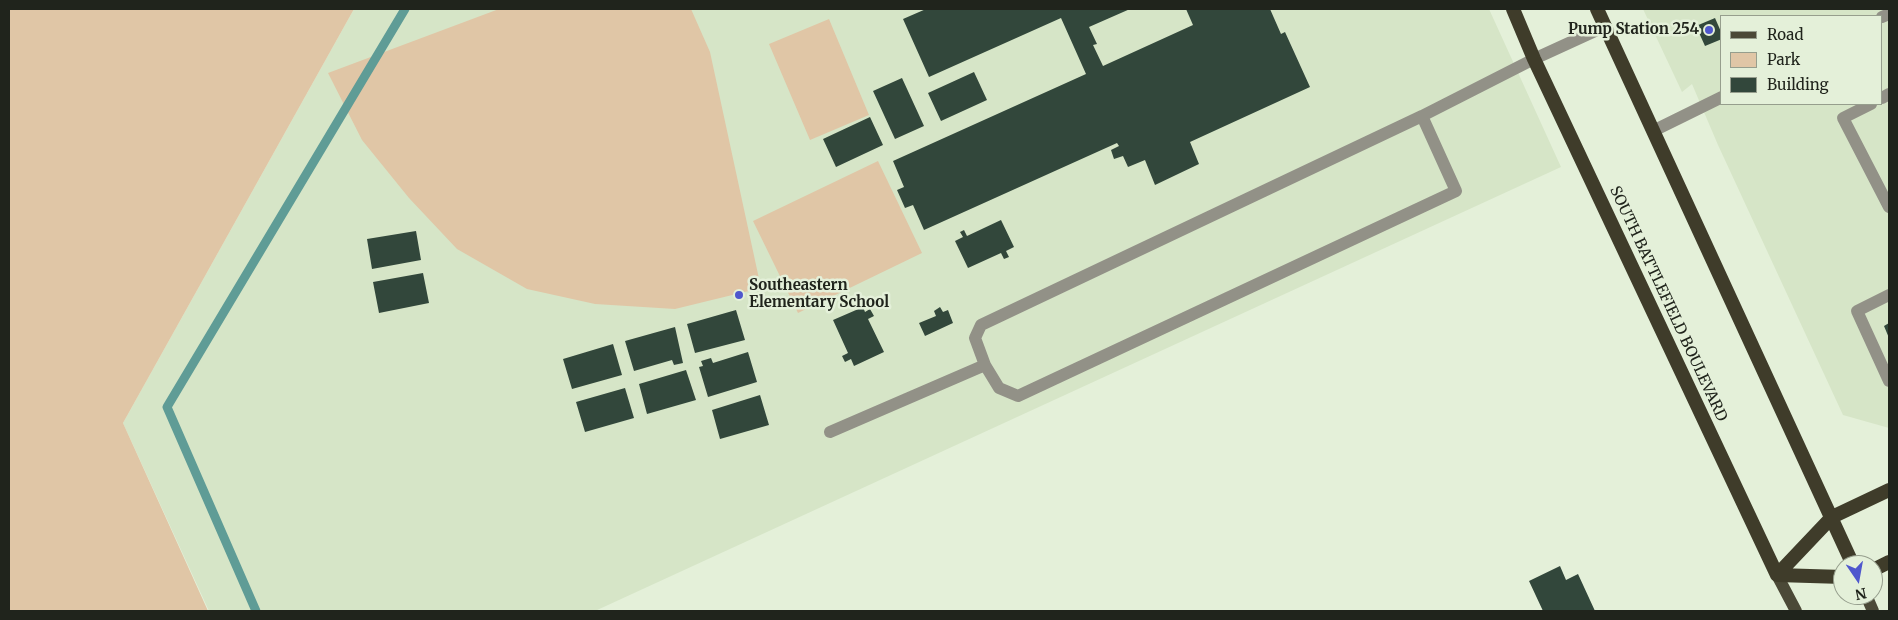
<!DOCTYPE html>
<style>
body{margin:0}
#map{position:relative;width:1898px;height:620px;overflow:hidden;background:#e4f0d9;font-family:Merriweather,serif}
canvas{display:block}
.frame{position:absolute;inset:0;border:10px solid #20241c;pointer-events:none}
.legend{position:absolute;left:1720px;top:15px;width:162px;height:90px;box-sizing:border-box;background:#e4f0d9;border:1px solid #969e8d;margin:0;padding:6px 9px;list-style:none;font-size:15px;color:#20241c}
.legend li{display:flex;align-items:center;gap:10px;height:25px}
.legend b{width:25px;border:1px solid #969e8d}
.north{position:absolute;left:1833px;top:555px;width:50px;height:50px;box-sizing:border-box;background:#e4f0d9;border:1px solid #969e8d;border-radius:50%;rotate:168deg;font-size:14px;font-weight:700;line-height:20px;text-align:center;color:#20241c}
.north::after{content:'';display:block;margin:auto;width:18px;height:22px;background:#4f57cd;clip-path:polygon(50% 0,100% 100%,50% 72%,0 100%)}
</style>
<div id="map">
<canvas width="1898" height="620"></canvas>
<div class="frame"></div>
<ul class="legend">
<li><b style="height:6px;background:#4b4937"></b>Road</li>
<li><b style="height:14px;background:#e0c6a6"></b>Park</li>
<li><b style="height:14px;background:#32473b"></b>Building</li>
</ul>
<div class="north">N</div>
</div>
<script>
const c = document.querySelector('canvas').getContext('2d');
c.lineJoin = 'round';
function paint(path, color) { c.fillStyle = color; c.fill(path, 'evenodd'); }
const shape = rows => new Path2D(rows.map(r => 'M' + r).join(''));
function trace(path, color, width, dash) { c.strokeStyle = color; c.lineWidth = width; c.lineCap = dash ? 'butt' : 'round'; c.setLineDash(dash || []); c.stroke(path); }
function label(font, color, halo, rows, align = 'center') {
  c.font = font + ' Merriweather,serif'; c.lineWidth = 5; c.setLineDash([]); c.textBaseline = 'middle'; c.strokeStyle = halo; c.fillStyle = color; for (const [text, x, y, turn = 0] of rows) {
    c.save(); c.translate(x, y); c.rotate((+turn || 0) * Math.PI / 180); c.textAlign = isNaN(turn) ? turn : align; if (halo) c.strokeText(text, 0, 0); c.fillText(text, 0, 0); c.restore();
  }
}
paint(shape([
 [354,9,1489,9,1561,167,595,611,209,611,123,423],
 [1643,9,1889,9,1889,428,1843,415,1718,145,1692,84,1682,92],
 [1722,16,1882,16,1882,104,1722,104]
]), '#d6e5c7');
paint(shape([
 [9,9,354,9,123,423,208,611,9,611],
 [499,9,691,9,710,52,761,288,675,309,595,304,527,289,457,249,409,198,362,140,328,73],
 [829,19,869,115,810,140,769,44],
 [878,161,922,253,798,313,753,221]
]), '#e0c6a6');
trace(shape([
 [256,611,167,407,405,9]
]), '#5f9c96', 9);
paint(shape([
 [926,9,1130,9,1089,27,1097,44,1093,45,1103,66,1193,25,1186,9,1270,9,1281,34,1285,32,1310,87,1190,142,1199,164,1155,185,1145,160,1128,167,1123,156,1114,159,1111,150,1119,146,1117,143,924,230,913,205,905,208,897,190,904,187,893,161,1086,74,1061,18,929,77,903,19],
 [1715,18,1722,34,1722,39,1705,46,1696,26],
 [974,72,987,100,941,121,928,93],
 [902,78,924,126,895,139,873,91],
 [870,117,883,145,836,167,823,139],
 [1001,220,1014,247,1006,251,1009,257,1004,259,1001,253,968,268,955,241,963,237,960,232,964,230,967,236],
 [416,231,421,260,372,269,367,239],
 [423,273,429,303,379,313,373,282],
 [863,307,865,312,870,309,874,316,868,319,884,352,854,366,851,359,845,362,842,356,848,353,833,320],
 [940,307,943,312,948,310,953,323,925,336,919,323,936,316,934,311],
 [736,310,745,340,695,353,687,324],
 [1889,323,1889,338,1884,326],
 [675,327,683,363,674,365,672,360,634,371,625,341],
 [613,344,622,375,572,389,563,359],
 [748,352,757,382,708,397,699,367,703,366,701,361,711,358,713,363],
 [686,370,696,400,647,414,639,384],
 [625,388,634,418,585,432,576,402],
 [760,395,769,425,720,439,712,410],
 [1560,566,1566,580,1578,574,1595,611,1543,611,1529,581]
]), '#32473b');
trace(shape([
 [1882,17,1889,14],
 [1882,98,1889,94],
 [1871,104,1843,118,1889,207],
 [1422,116,1456,191,1018,396,999,388,985,365,975,338,981,325,1422,116,1534,59,1606,26],
 [1653,131,1722,97],
 [1889,295,1857,311,1889,381],
 [830,432,985,365]
]), '#929187', 12);
trace(shape([
 [1777,575,1796,611],
 [1866,595,1873,611]
]), '#4b4937', 12);
trace(shape([
 [1513,9,1534,59,1777,575],
 [1597,9,1853,565],
 [1873,570,1889,562],
 [1777,575,1832,517,1889,490],
 [1777,575,1843,577]
]), '#3f3c2a', 14);
for (const [x, y, r, color] of [
 [1709,30,5,"#4f57cd"],
 [739,295,5,"#4f57cd"]
]) { const dot = new Path2D(); dot.arc(x, y, r, 0, 2 * Math.PI); c.fillStyle = color; c.fill(dot); trace(dot, '#e4f0d9', 2); }
label('bold 15px', '#20241c', '#e4f0d9', [
 ["Pump Station 254",1699,30],
 ["Southeastern",749,286,"left"],
 ["Elementary School",749,303,"left"]
], 'right');
label('15px', '#20241c', '#e4f0d9', [
 ["SOUTH BATTLEFIELD BOULEVARD",1668,304,65]
]);
</script>
